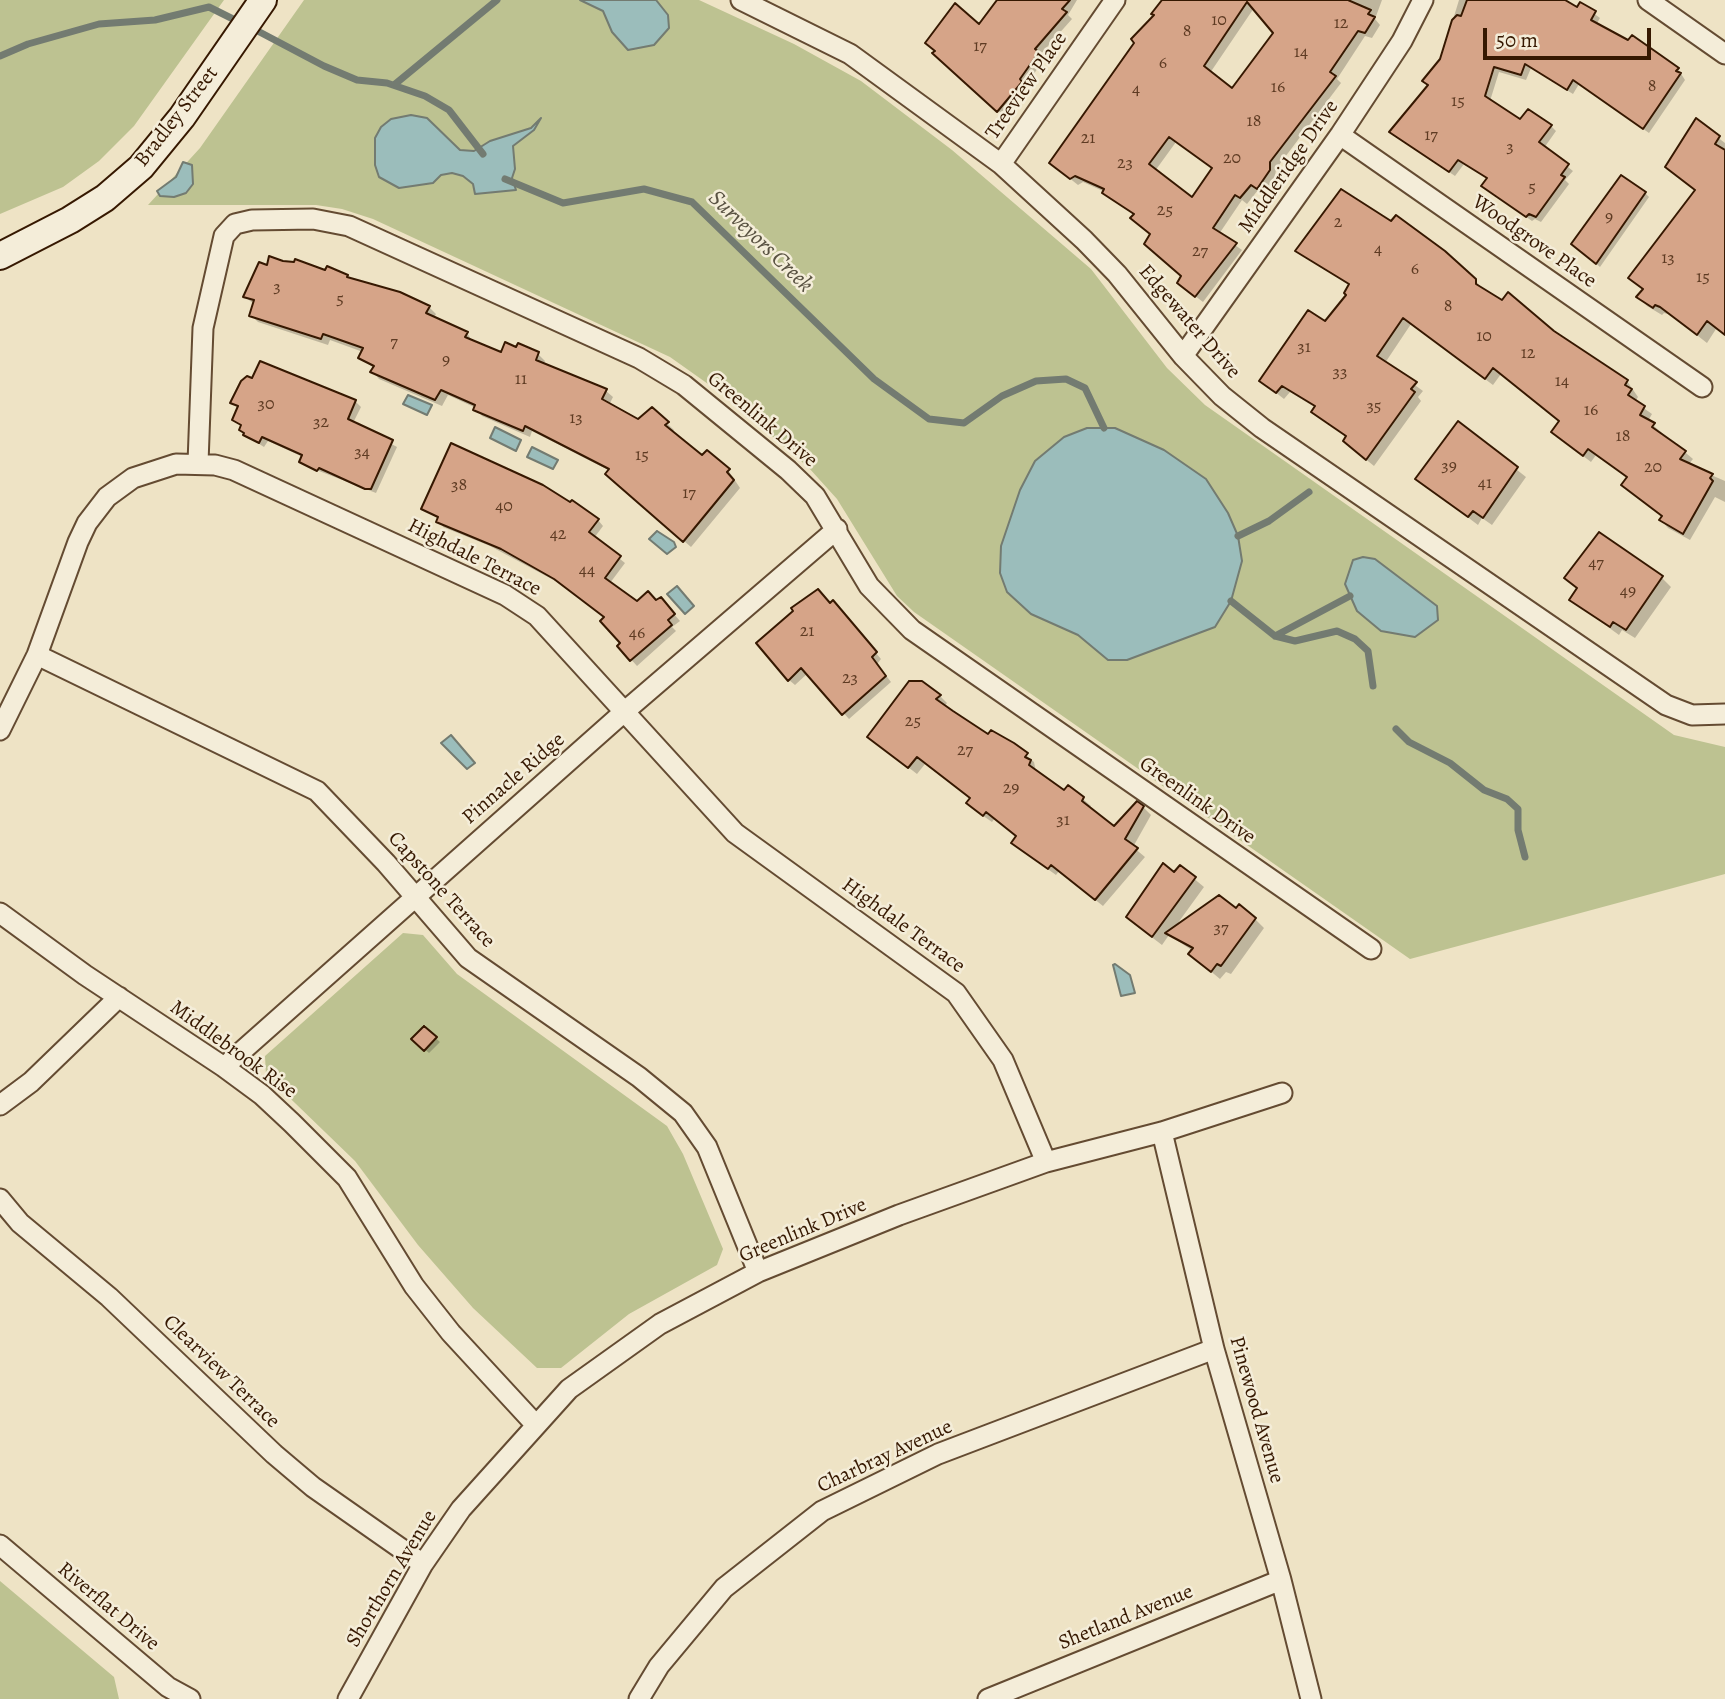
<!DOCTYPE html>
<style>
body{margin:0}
#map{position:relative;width:1725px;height:1699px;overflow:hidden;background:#eee3c5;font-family:Alegreya,serif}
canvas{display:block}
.scale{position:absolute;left:1483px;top:28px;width:168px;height:32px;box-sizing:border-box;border:4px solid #361801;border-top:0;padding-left:9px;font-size:21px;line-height:24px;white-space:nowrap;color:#361801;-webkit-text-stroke:5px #f4edd9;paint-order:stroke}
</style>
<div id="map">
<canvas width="1725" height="1699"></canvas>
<div class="scale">50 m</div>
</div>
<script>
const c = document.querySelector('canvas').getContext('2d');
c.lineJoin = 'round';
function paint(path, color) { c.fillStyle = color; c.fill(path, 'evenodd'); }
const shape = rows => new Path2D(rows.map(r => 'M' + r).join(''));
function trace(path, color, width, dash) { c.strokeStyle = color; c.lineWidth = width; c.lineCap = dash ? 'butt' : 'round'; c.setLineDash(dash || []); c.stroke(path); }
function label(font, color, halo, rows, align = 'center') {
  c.font = font + ' Alegreya,serif'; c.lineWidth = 5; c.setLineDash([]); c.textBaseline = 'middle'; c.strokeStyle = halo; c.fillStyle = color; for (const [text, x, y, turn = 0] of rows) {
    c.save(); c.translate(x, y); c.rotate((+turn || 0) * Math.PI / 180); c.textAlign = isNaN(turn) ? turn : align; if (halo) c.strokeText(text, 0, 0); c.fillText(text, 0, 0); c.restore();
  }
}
paint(shape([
 [0,0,224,0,134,126,99,161,63,187,0,214],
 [304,0,699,0,794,44,861,81,952,150,1091,269,1167,368,1205,405,1674,735,1725,747,1725,874,1410,959,914,612,897,596,837,499,809,468,725,396,670,357,373,219,342,209,316,205,148,205,200,148],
 [403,933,423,935,457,974,667,1126,683,1154,723,1249,717,1265,629,1314,561,1368,537,1368,473,1308,418,1245,355,1161,266,1075,265,1056],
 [0,1581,114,1677,119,1699,0,1699]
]), '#bdc291');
const water = shape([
 [580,0,656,0,668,15,669,28,654,45,628,50,612,32,603,11,580,0],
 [411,115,427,118,460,150,474,151,490,141,531,128,541,118,534,130,513,146,515,169,512,178,516,190,475,194,473,184,463,176,452,173,441,175,433,183,399,188,379,177,375,165,375,138,381,127,391,119,411,115],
 [183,162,192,165,193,184,186,193,174,197,160,196,157,191,176,177,183,162],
 [408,395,432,405,427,415,403,404,408,395],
 [495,427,521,440,516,451,490,438,495,427],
 [1087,428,1115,428,1164,450,1206,479,1228,513,1238,536,1242,561,1231,601,1215,627,1127,660,1108,660,1078,635,1031,614,1007,592,1000,573,1001,546,1020,490,1035,461,1064,437,1087,428],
 [532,447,558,460,553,469,527,457,532,447],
 [657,531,674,542,676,547,667,554,649,539,657,531],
 [1363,557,1375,559,1437,606,1438,620,1415,637,1381,631,1357,611,1345,584,1353,560,1363,557],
 [677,586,694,606,685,614,667,594,677,586],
 [451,735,475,763,467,769,441,743,451,735],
 [1115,964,1130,975,1135,993,1121,996,1113,965,1115,964]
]);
paint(water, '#9bbdbb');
trace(water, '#737b71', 2);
paint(shape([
 [999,0,1077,0,1068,15,1072,19,1040,55,1044,59,1025,87,1027,89,1004,116,940,59,979,26],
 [1164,0,1382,0,1375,19,1380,25,1372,38,1365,36,1337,79,1341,83,1276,169,1275,177,1264,194,1258,190,1247,204,1242,200,1219,234,1242,250,1203,302,1186,289,1183,276,1135,215,1110,199,1105,192,1083,182,1078,185,1058,169],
 [1254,8,1275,33,1232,91,1210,73],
 [1176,142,1213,169,1192,200,1155,171],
 [1459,0,1553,0,1578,9,1581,4,1600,18,1596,25,1678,69,1685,80,1649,133,1579,84,1573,94,1531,68,1526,80,1499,72,1490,101,1521,122,1551,126,1556,131,1544,148,1573,171,1565,180,1569,184,1541,222,1535,219,1532,221,1489,191,1488,179,1464,164,1455,176,1397,137,1430,86,1441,59],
 [1696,121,1725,143,1725,335,1716,329,1707,343,1671,315,1664,313,1662,315,1647,306,1639,297,1644,290,1631,278,1696,191,1667,166],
 [1645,193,1649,197,1600,267,1578,248],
 [1298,250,1475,280,1483,290,1627,381,1638,397,1635,402,1652,414,1648,421,1693,459,1688,465,1725,481,1725,502,1715,497,1690,540,1668,528,1661,520,1663,517,1623,485,1628,478,1596,455,1591,462,1561,439,1553,432,1561,421,1501,374,1493,385,1411,324,1385,363,1423,391,1418,397,1421,401,1374,466,1352,448,1347,437,1321,419,1314,412,1316,408,1290,392,1284,399,1261,381,1325,324,1348,295,1350,286],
 [326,272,347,276,351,281,399,294,429,307,436,314,434,318,467,333,473,342,502,354,538,354,545,361,544,364,606,391,613,397,609,405,638,421,652,409,674,430,672,433,702,457,728,470,740,488,691,547,614,481,610,471,532,431,530,437,482,416,476,408,448,395,442,406,379,379,373,372,374,368,360,358,363,352,330,340,328,345,258,322,251,315,254,304,245,297],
 [261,363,355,401,361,407,353,423,397,447,376,493,306,466,301,461,303,457,268,441,264,447,245,435,242,426,234,419,239,408,232,402,253,380],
 [1459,424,1526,477,1492,525,1482,518,1478,525,1417,479],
 [423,509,598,520,603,526,594,538,625,563,610,583,637,603,666,605,680,621,672,627,676,631,637,666,619,646,622,643,606,618,561,584,490,546,443,527,439,519],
 [1662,578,1671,587,1635,638,1622,630,1619,635,1571,600,1578,589,1575,586],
 [831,606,839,609,881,659,877,664,891,682,849,719,808,673,795,685,789,680],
 [911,680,940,696,947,703,944,707,988,736,1013,744,1034,762,1036,772,1065,793,1083,799,1091,806,1089,809,1114,828,1143,807,1151,815,1133,847,1145,857,1103,906,1059,871,1056,875,1021,850,1018,837,995,818,992,822,976,811,968,803,971,799,925,764,917,774,869,737],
 [1180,867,1204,887,1175,927,1236,911,1255,919,1264,928,1231,974,1226,972,1220,979,1190,954,1193,951,1169,935,1162,945,1137,926],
 [424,1028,440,1042,429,1053,413,1039]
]), '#0003');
trace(shape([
 [252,28,324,66,357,80,387,83,425,96,449,110,483,154],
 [0,56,28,44,99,24,155,20,209,7,241,23],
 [394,85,497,0],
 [505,179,563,203,644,189,692,202,874,379,929,419,964,423,1002,396,1036,381,1066,379,1085,388,1104,428],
 [1238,536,1269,521,1309,492],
 [1231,601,1275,636,1295,641,1337,631,1355,639,1368,651,1373,686],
 [1275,636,1350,596],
 [1396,729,1409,742,1450,763,1484,790,1507,799,1518,809,1518,830,1525,857]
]), '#737b71', 7);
const building = shape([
 [997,0,1070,0,1062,9,1067,12,1035,49,1039,52,1020,79,1022,82,997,112,932,53,935,51,925,43,955,3,979,24,997,0],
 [1162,0,1348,0,1371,10,1368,14,1375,17,1365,33,1358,31,1330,72,1336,76,1270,162,1270,170,1257,189,1251,185,1240,198,1235,195,1213,228,1237,243,1195,297,1177,283,1181,276,1144,244,1150,234,1130,218,1134,214,1102,193,1104,189,1075,176,1070,179,1049,163,1134,43,1131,39,1154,15,1151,14,1162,0],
 [1247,2,1273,33,1232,88,1204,66,1247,2],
 [1169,137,1212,168,1192,197,1149,164,1169,137],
 [1467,0,1565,0,1577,7,1580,2,1596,11,1591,20,1628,40,1632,35,1679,68,1676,71,1681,73,1643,129,1573,80,1567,90,1525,64,1521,75,1494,67,1485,96,1520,119,1528,109,1552,125,1539,142,1569,164,1561,175,1565,177,1536,217,1529,214,1526,217,1481,186,1487,178,1458,160,1449,172,1389,132,1428,85,1422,81,1440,59,1452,20,1457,15,1461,16,1467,0],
 [1696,118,1720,136,1715,144,1725,150,1725,335,1707,321,1697,335,1660,307,1655,305,1653,308,1636,297,1643,289,1628,278,1695,190,1665,167,1696,118],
 [1621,175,1646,192,1596,264,1571,244,1621,175],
 [1341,189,1391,221,1396,215,1445,251,1476,279,1476,284,1502,300,1508,292,1554,331,1628,380,1625,385,1632,389,1628,395,1645,406,1640,415,1655,423,1652,427,1686,451,1680,459,1713,474,1710,478,1713,481,1683,534,1659,520,1662,516,1621,485,1627,477,1588,449,1583,456,1551,432,1559,421,1493,368,1485,379,1403,318,1377,356,1417,382,1411,389,1415,392,1366,460,1343,441,1346,436,1311,412,1315,406,1282,386,1276,393,1259,381,1308,310,1325,321,1346,295,1344,293,1349,284,1295,251,1341,189],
 [269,256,283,261,294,262,295,259,325,270,327,266,348,275,347,277,400,292,430,306,426,313,468,332,465,337,501,352,505,342,516,347,518,343,539,352,536,360,607,389,602,399,638,419,652,407,669,422,665,425,702,455,707,450,730,469,727,472,734,480,683,542,605,474,609,469,525,426,523,431,473,410,475,405,441,390,435,400,370,372,374,366,358,358,363,348,323,334,321,339,249,316,254,300,243,297,259,262,267,265,269,256],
 [260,361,356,400,348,419,393,440,371,489,365,489,319,468,317,471,299,462,302,455,262,437,259,443,243,435,244,433,239,430,241,425,232,420,238,406,230,403,241,381,247,376,252,378,260,361],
 [1458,421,1518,467,1483,518,1473,511,1468,517,1415,479,1458,421],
 [451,443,543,485,570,502,572,500,599,519,589,532,621,556,605,578,637,601,648,591,656,600,661,597,675,614,668,620,672,625,630,661,617,646,620,643,600,621,604,617,554,579,501,549,436,522,438,517,421,509,451,443],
 [1599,532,1663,576,1626,630,1613,622,1610,627,1569,600,1577,588,1564,578,1599,532],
 [818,589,830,603,833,600,877,652,872,657,886,676,842,715,801,668,788,681,756,643,793,611,791,608,818,589],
 [909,681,922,681,941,695,936,699,953,711,988,734,991,730,1014,743,1028,753,1025,757,1031,760,1029,765,1064,790,1068,785,1084,797,1082,801,1114,826,1137,801,1144,806,1125,839,1138,848,1095,900,1051,865,1048,869,1011,843,1016,836,986,812,983,816,966,803,970,798,917,757,908,768,867,737,909,681],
 [1163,863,1174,872,1180,865,1196,877,1152,937,1126,917,1163,863],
 [1219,895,1236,908,1239,904,1256,918,1221,966,1217,964,1211,972,1188,954,1193,948,1165,933,1219,895],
 [424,1026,437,1037,424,1051,411,1039,424,1026]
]);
paint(building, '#d6a488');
trace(building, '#361801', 2);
const street = shape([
 [741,0,850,54,1001,164,1084,240,1117,274,1183,356,1222,396,1262,428,1666,705,1692,715,1725,714],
 [1648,0,1725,54],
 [1340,135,1702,387],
 [1001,164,1115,0],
 [1183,356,1340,135,1402,41,1423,0],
 [198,463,203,328,224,236,235,224,252,220,313,219,349,226,639,358,684,385,788,470,815,496,869,586,912,630,1371,949],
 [37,655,317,791,386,863,468,958,639,1077,683,1113,707,1147,758,1272],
 [0,730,37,655,78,542,87,523,107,497,133,478,176,464,215,465,234,470,505,595,537,616,735,833,956,993,1003,1060,1046,1162],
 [0,913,85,975,224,1067,262,1095,292,1123,347,1178,414,1286,451,1333,535,1424],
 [224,1067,624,712,837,529],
 [0,1105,31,1082,119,997],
 [1162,1132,1214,1349,1281,1580,1311,1699],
 [0,1199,20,1223,109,1297,274,1454,313,1487,423,1564],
 [0,1545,168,1687,190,1699],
 [348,1699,423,1564,461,1509,569,1389,660,1324,758,1272,899,1215,1046,1162,1162,1132,1282,1093],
 [639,1699,659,1666,724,1588,822,1511,938,1454,1214,1349],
 [988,1699,1281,1580]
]);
const secondary = shape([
 [0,256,70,220,105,198,141,167,182,117,263,0]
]);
trace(street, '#644b32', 23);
trace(secondary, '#361801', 30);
trace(street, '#f4edd9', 19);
trace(secondary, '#f4edd9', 26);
label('18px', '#5e3b23', null, [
 ["10",1219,21],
 ["12",1341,24],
 ["8",1187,32],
 ["17",980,47],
 ["14",1301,53],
 ["6",1163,64],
 ["8",1652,87],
 ["16",1278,88],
 ["4",1136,90],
 ["15",1458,102],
 ["18",1254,122],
 ["17",1431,136],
 ["21",1088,139],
 ["3",1510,148],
 ["20",1232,159],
 ["23",1125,164],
 ["5",1532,188],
 ["25",1165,211],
 ["9",1609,218],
 ["2",1338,223],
 ["4",1378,250],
 ["27",1200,252],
 ["13",1668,259],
 ["6",1415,270],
 ["15",1703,278],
 ["3",277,288],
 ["5",340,300],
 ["8",1448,307],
 ["10",1484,337],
 ["7",394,343],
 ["31",1304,348],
 ["12",1528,354],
 ["9",446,361],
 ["33",1340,373],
 ["11",521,380],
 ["14",1562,382],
 ["30",266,405],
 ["35",1374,407],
 ["16",1591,411],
 ["13",576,419],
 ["32",321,423],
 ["18",1623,437],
 ["34",362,453],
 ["15",642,456],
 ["39",1449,467],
 ["20",1653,468],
 ["41",1485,484],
 ["38",459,486],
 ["17",689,494],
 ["40",504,507],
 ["42",558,535],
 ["47",1596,564],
 ["44",587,571],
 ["49",1628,592],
 ["21",807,632],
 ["46",637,634],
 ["23",850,679],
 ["25",913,722],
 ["27",965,751],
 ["29",1011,789],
 ["31",1063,821],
 ["37",1221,929]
]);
label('21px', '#361801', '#f4edd9', [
 ["Treeview Place",1027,86,-55],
 ["Bradley Street",177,117,-52],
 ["Middleridge Drive",1289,167,-55],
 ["Woodgrove Place",1534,242,35],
 ["Edgewater Drive",1189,322,49],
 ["Greenlink Drive",762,420,40],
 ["Highdale Terrace",474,558,27],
 ["Pinnacle Ridge",514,779,-41],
 ["Greenlink Drive",1197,801,35],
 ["Capstone Terrace",441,890,48],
 ["Highdale Terrace",903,926,36],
 ["Middlebrook Rise",233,1050,36],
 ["Greenlink Drive",803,1231,-23],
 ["Clearview Terrace",221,1372,44],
 ["Pinewood Avenue",1256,1410,74],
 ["Charbray Avenue",885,1457,-25],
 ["Shorthorn Avenue",392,1579,-59],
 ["Riverflat Drive",108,1607,40],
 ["Shetland Avenue",1126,1618,-22]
]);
label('italic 23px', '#595242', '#f4edd9', [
 ["Surveyors Creek",760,242,44]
]);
</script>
